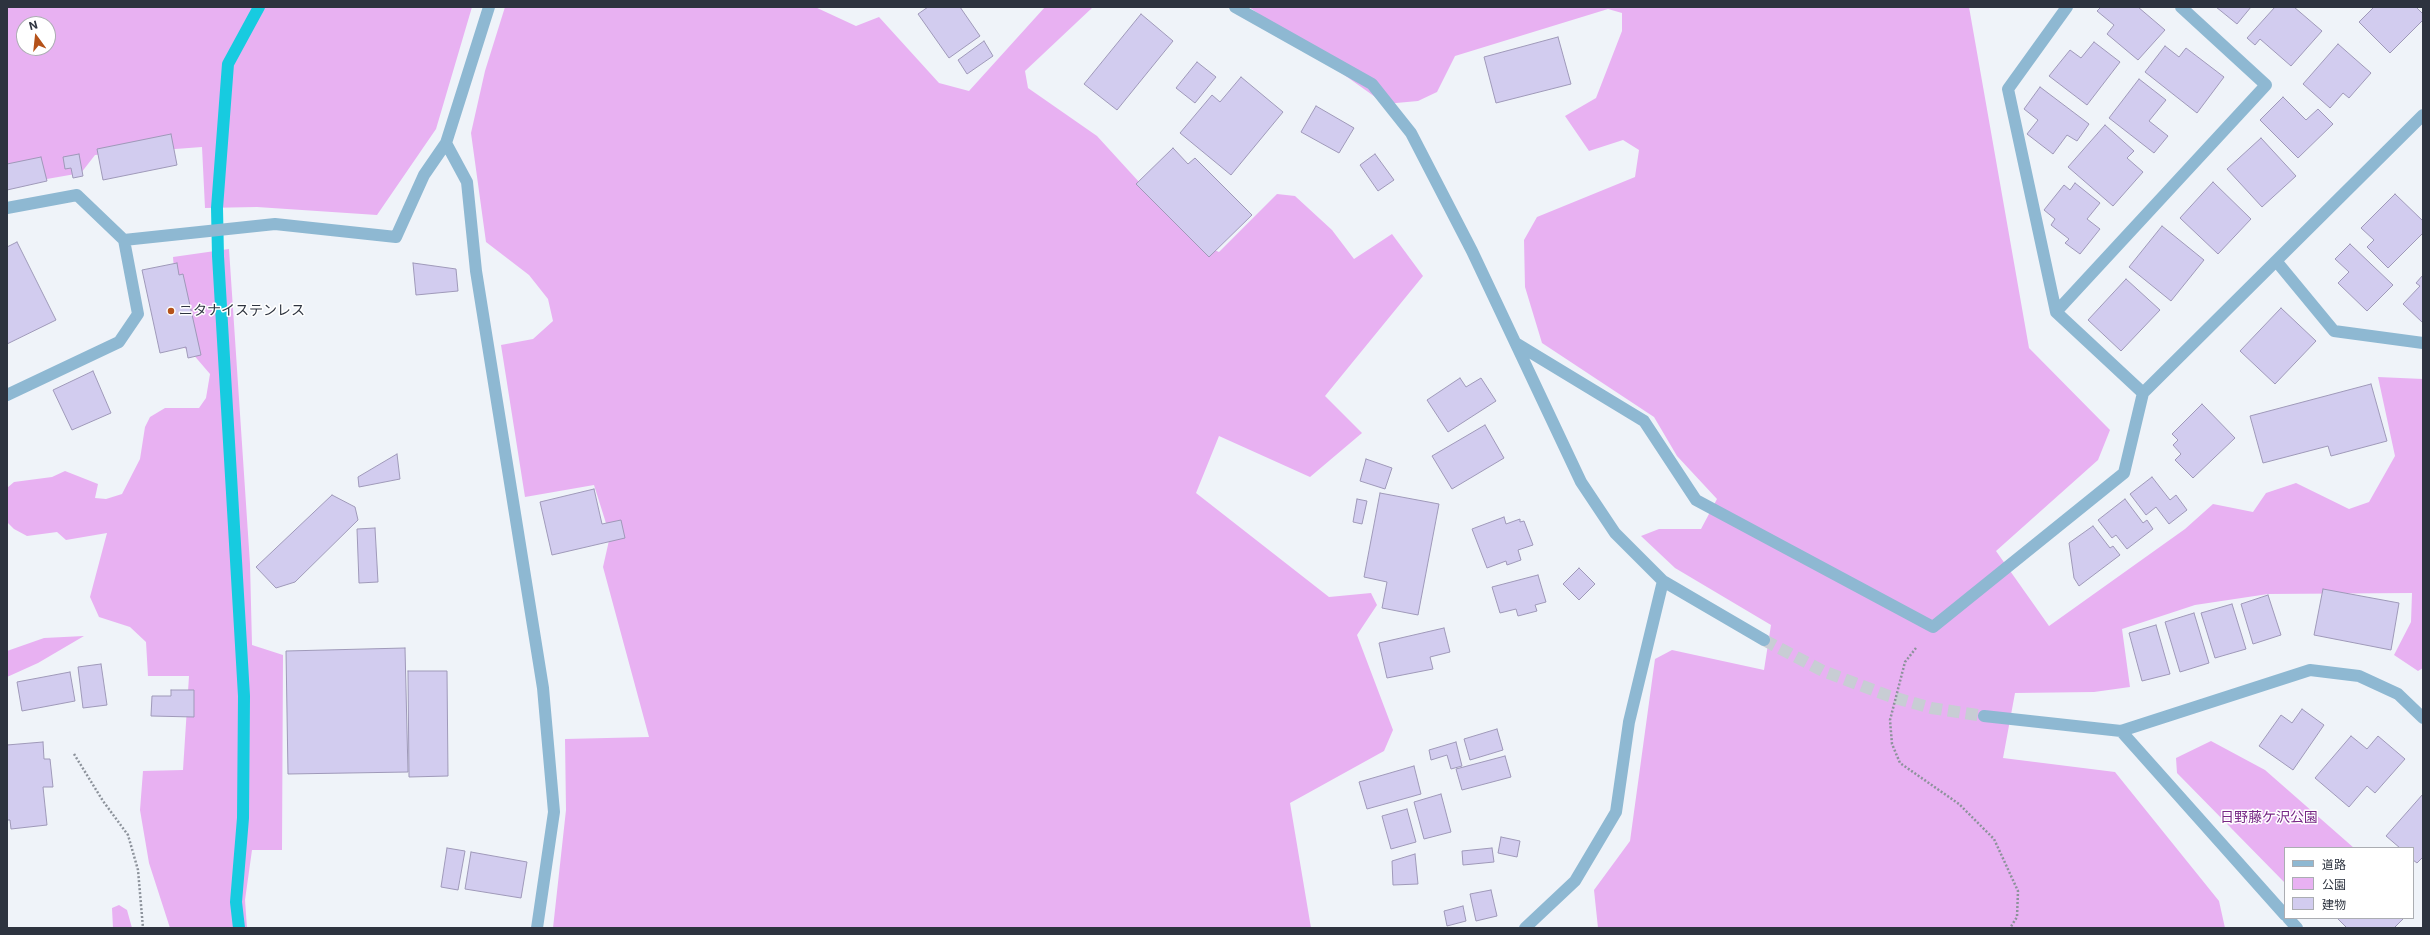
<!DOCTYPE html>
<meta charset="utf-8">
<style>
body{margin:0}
#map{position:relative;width:2430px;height:935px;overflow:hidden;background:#eff3f9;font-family:Inter,"Noto Sans JP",sans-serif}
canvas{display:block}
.frame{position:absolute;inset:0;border:8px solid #2d333f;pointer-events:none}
.legend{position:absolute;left:2284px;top:847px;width:130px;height:72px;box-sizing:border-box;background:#fff;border:1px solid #abadb2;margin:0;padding:5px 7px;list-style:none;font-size:12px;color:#2d333f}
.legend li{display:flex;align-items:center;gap:8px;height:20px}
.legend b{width:20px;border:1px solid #abadb2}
.north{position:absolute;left:16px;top:16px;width:40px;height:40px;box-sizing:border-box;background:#fff;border:1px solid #abadb2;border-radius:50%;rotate:345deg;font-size:11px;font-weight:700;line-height:16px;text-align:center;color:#2d333f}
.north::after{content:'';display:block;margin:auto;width:14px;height:18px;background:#b55219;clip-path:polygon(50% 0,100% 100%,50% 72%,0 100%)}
</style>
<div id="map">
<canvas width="2430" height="935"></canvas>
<div class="frame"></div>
<ul class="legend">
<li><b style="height:5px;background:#8eb8d2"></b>道路</li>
<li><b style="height:11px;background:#e8b1f2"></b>公園</li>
<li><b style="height:11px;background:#d2ccef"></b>建物</li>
</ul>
<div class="north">N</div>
</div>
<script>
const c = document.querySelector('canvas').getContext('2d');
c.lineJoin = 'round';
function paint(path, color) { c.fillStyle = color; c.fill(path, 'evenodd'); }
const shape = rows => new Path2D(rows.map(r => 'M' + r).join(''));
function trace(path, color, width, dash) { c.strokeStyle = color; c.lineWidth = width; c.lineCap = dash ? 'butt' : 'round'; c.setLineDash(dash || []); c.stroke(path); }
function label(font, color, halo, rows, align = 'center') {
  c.font = font + ' Inter,"Noto Sans JP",sans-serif'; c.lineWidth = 3; c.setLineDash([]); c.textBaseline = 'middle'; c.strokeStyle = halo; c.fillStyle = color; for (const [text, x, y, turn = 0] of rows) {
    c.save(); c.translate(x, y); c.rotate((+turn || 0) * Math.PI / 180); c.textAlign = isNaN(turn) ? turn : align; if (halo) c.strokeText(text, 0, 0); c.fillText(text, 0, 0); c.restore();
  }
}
paint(shape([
 [7,7,472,7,436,129,377,215,257,207,205,208,202,147,95,155,81,173,7,186],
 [24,24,48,24,48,48,24,48],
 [505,7,815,7,856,26,879,17,939,83,969,91,1045,7,1093,7,1025,71,1028,88,1097,136,1193,241,1219,252,1277,194,1295,196,1332,230,1354,259,1392,234,1423,276,1325,396,1362,433,1310,477,1219,436,1196,493,1329,597,1371,593,1377,605,1357,635,1393,730,1384,751,1290,803,1311,928,553,928,566,810,565,739,649,737,603,567,610,536,594,485,525,497,501,345,533,339,553,321,548,299,529,275,486,242,471,133,485,71],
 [1249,7,1969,7,2029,348,2110,430,2098,460,1996,551,2049,626,2185,529,2213,504,2253,512,2266,493,2296,483,2349,509,2369,502,2395,456,2378,377,2423,379,2423,668,2418,671,2394,655,2411,622,2412,593,2268,594,2195,605,2122,629,2130,687,2094,692,2015,693,2003,758,2115,772,2219,901,2225,928,1598,928,1594,890,1630,841,1655,659,1672,650,1764,670,1771,625,1675,568,1641,536,1659,529,1701,529,1717,499,1677,456,1654,417,1542,343,1525,287,1524,240,1537,217,1635,177,1639,150,1623,140,1589,151,1565,116,1596,98,1622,31,1622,13,1608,9,1455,56,1437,92,1418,101,1385,104],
 [229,249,250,564,252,645,283,655,282,850,252,850,245,900,247,928,170,928,149,863,140,810,143,771,183,770,189,676,148,676,146,642,130,627,99,617,90,597,107,533,66,540,57,532,27,536,14,529,7,522,7,488,14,482,52,477,65,471,98,484,95,498,106,499,122,494,140,459,145,427,150,417,165,408,199,408,206,398,210,374,192,353,180,345,173,257],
 [84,636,38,663,7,677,7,651,44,638],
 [2211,741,2265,770,2354,848,2285,848,2285,883,2177,773,2176,758],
 [119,905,127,910,132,928,113,928,112,908]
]), '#e8b1f2');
trace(shape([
 [239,928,236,902,243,818,244,696,218,256,217,208,228,64,259,7]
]), '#17cbe0', 12);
const building = shape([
 [928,7,960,7,980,36,949,58,918,14,928,7],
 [2101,7,2138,7,2165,30,2138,60,2107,34,2114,25,2097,11,2101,7],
 [2216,7,2251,7,2237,24,2216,7],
 [2275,7,2294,7,2322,31,2291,66,2260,39,2255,45,2247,38,2275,7],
 [2374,7,2416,7,2423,14,2423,20,2390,53,2359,22,2374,7],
 [1141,14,1173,41,1117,110,1084,84,1141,14],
 [1558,37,1571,84,1496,103,1484,57,1558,37],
 [984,41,993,56,967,74,958,60,984,41],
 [2094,42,2120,62,2087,105,2049,76,2070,50,2081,58,2094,42],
 [2338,44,2371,73,2349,98,2343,93,2330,108,2303,84,2338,44],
 [2165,46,2179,57,2186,48,2224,77,2197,113,2145,72,2165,46],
 [1197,62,1216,77,1195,103,1176,88,1197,62],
 [1241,77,1283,112,1231,175,1180,133,1212,95,1220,102,1241,77],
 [2139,79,2166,100,2149,121,2168,136,2154,153,2109,118,2139,79],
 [2040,87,2089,124,2077,141,2067,135,2053,154,2027,134,2038,120,2024,109,2040,87],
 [2283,97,2306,120,2318,109,2333,124,2298,158,2260,120,2283,97],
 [1316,106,1354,128,1339,153,1301,132,1316,106],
 [2105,125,2134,151,2127,158,2143,172,2113,206,2068,167,2105,125],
 [171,134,177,165,103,180,97,149,171,134],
 [2261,138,2296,176,2262,207,2227,169,2261,138],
 [1173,148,1188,164,1195,158,1252,215,1209,257,1136,184,1173,148],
 [79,154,83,176,73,178,71,168,65,169,63,157,79,154],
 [1375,154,1394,180,1378,191,1360,165,1375,154],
 [41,157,47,181,7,190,7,164,41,157],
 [2213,182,2251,219,2218,254,2180,218,2213,182],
 [2075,183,2100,203,2087,219,2100,229,2080,254,2065,243,2069,239,2051,225,2055,219,2044,210,2064,185,2070,190,2075,183],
 [2395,194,2423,221,2423,233,2388,268,2367,247,2374,240,2361,228,2395,194],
 [2162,226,2204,260,2171,301,2129,267,2162,226],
 [17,242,56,320,7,344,7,247,17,242],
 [2350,244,2393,285,2367,311,2338,283,2349,272,2335,259,2350,244],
 [177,263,179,275,183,274,201,355,188,358,186,347,160,353,142,270,177,263],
 [413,263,456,269,458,291,416,295,413,263],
 [2423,275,2423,323,2403,304,2420,286,2416,283,2423,275],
 [2126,279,2160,310,2121,351,2088,320,2126,279],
 [2281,308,2316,341,2275,384,2240,351,2281,308],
 [93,371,111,413,72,430,53,390,93,371],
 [1460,378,1466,387,1481,378,1496,401,1448,432,1427,400,1460,378],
 [2371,384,2387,441,2331,456,2328,446,2263,463,2250,416,2371,384],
 [2202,404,2235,438,2193,478,2175,460,2181,454,2173,445,2178,440,2172,434,2202,404],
 [1485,425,1504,458,1452,489,1432,456,1485,425],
 [397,454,400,479,359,487,358,477,397,454],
 [1366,459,1392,468,1385,489,1360,481,1366,459],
 [2152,477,2170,500,2176,495,2187,510,2169,524,2156,507,2146,515,2130,494,2152,477],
 [594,489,602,524,621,520,625,538,552,555,540,502,594,489],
 [1380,493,1439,504,1418,615,1382,608,1387,582,1364,577,1380,493],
 [332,495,355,507,358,520,295,582,276,588,256,567,332,495],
 [1357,499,1367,501,1362,524,1353,522,1357,499],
 [2125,499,2143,523,2147,520,2153,529,2127,549,2116,535,2112,538,2098,520,2125,499],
 [1504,517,1506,524,1520,519,1520,522,1524,521,1533,545,1518,550,1521,560,1507,565,1506,561,1487,568,1472,529,1504,517],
 [2093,526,2110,548,2113,546,2120,555,2079,586,2074,578,2069,543,2093,526],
 [375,528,378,582,359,583,357,529,375,528],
 [1579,568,1595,584,1579,600,1563,584,1579,568],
 [1538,575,1546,602,1535,605,1537,611,1518,616,1516,609,1500,613,1492,587,1538,575],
 [2323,589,2399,603,2391,650,2314,635,2323,589],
 [2268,595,2281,635,2253,644,2241,604,2268,595],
 [2232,604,2246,649,2215,658,2201,613,2232,604],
 [2194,613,2209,663,2180,672,2165,622,2194,613],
 [2156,625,2170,674,2142,681,2129,633,2156,625],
 [1444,628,1450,652,1430,657,1433,669,1387,678,1379,643,1444,628],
 [405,648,408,772,288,774,286,651,405,648],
 [101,664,107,705,83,708,78,667,101,664],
 [408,671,447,671,448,776,409,777,408,671],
 [70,672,75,701,22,711,17,682,70,672],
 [171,690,194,690,194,717,151,716,152,696,171,696,171,690],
 [2302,709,2324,725,2293,770,2259,746,2281,715,2292,723,2302,709],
 [1497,729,1503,750,1470,760,1464,739,1497,729],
 [2351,736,2367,749,2378,736,2405,759,2375,793,2367,786,2349,807,2315,778,2351,736],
 [43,742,44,759,50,759,53,787,43,787,47,825,11,829,10,820,7,820,7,745,43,742],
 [1456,742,1462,766,1451,769,1447,755,1431,760,1429,750,1456,742],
 [1505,756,1511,777,1462,790,1456,769,1505,756],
 [1414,766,1421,794,1367,809,1359,782,1414,766],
 [1441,794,1451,832,1424,839,1414,802,1441,794],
 [2423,794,2423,857,2417,863,2413,860,2413,848,2400,848,2386,836,2423,794],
 [1407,809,1416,842,1391,849,1382,816,1407,809],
 [1501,837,1520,841,1517,857,1498,853,1501,837],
 [447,848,465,851,458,890,441,887,447,848],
 [1492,848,1494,862,1463,865,1462,851,1492,848],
 [471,852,527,862,521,898,465,889,471,852],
 [1415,854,1418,884,1393,885,1392,861,1415,854],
 [1491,890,1497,916,1476,921,1470,894,1491,890],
 [1463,906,1466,921,1447,926,1444,911,1463,906],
 [2337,918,2404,918,2394,928,2347,928,2337,918]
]);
paint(building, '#d2ccef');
trace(building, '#9f99b9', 1);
trace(shape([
 [1764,640,1823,671,1889,696,1931,708,1984,716]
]), '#c8cdd4', 12, [12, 6]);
trace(shape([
 [1916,648,1905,662,1890,720,1892,744,1900,763,1959,804,1994,839,2018,891,2017,917,2010,928],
 [74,754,103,801,128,835,138,870,143,928]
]), '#8c929b', 2.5, [2, 2]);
trace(shape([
 [489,7,446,143,467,182,476,271,543,688,554,812,537,928],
 [1235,7,1372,84,1411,133,1472,251,1581,482,1615,533,1663,581,1764,640],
 [2067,7,2008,89,2056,312,2143,393],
 [7,208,77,195,124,240,275,224,396,237,424,175,446,143],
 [2277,262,2334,331,2423,343],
 [2056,312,2266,85,2181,7],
 [1517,344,1644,421,1696,500,1933,627,2124,473,2143,393,2423,115],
 [7,395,119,342,138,314,124,240],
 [1984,716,2121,731,2310,670,2359,676,2398,694,2423,718],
 [2121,731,2285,915],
 [2288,918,2297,928],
 [1525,928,1575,881,1616,812,1629,722,1663,581]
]), '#8eb8d2', 12);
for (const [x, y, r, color] of [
 [171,311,4,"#b55219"]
]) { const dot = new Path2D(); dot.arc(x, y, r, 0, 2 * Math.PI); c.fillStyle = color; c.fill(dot); trace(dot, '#fff', 1.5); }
label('14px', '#2d333f', '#fff', [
 ["ニタナイステンレス",179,311]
], 'left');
label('14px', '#772985', '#fff', [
 ["日野藤ケ沢公園",2269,818]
]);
</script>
